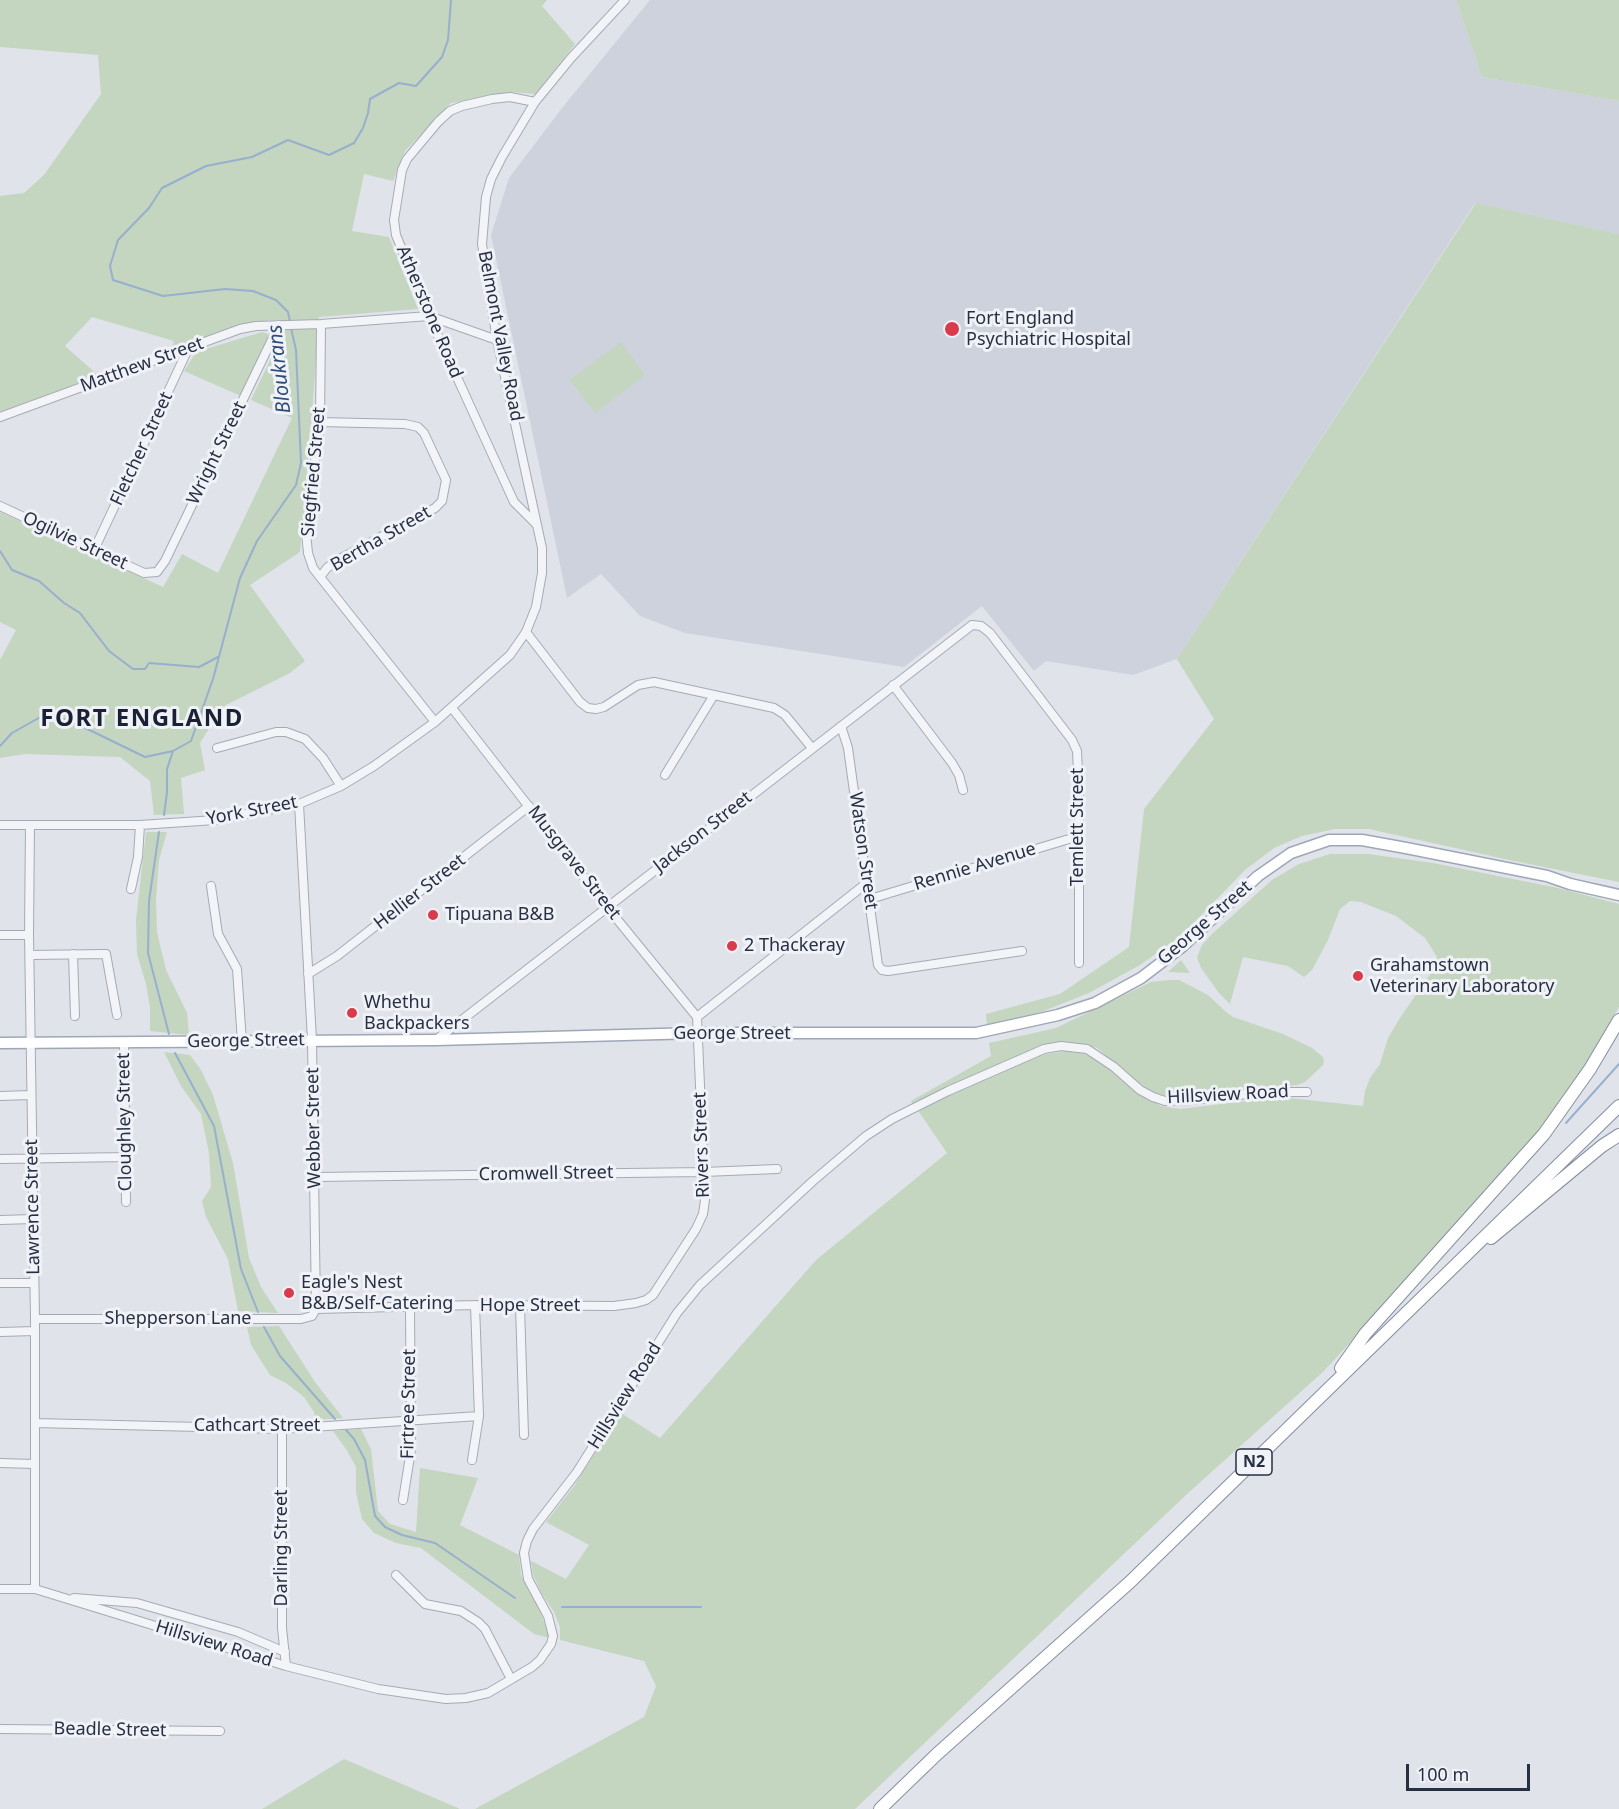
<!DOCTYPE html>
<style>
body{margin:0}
#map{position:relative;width:1619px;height:1809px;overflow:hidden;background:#e0e3ea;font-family:"Noto Sans",sans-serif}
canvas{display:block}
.scale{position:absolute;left:1406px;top:1764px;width:124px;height:27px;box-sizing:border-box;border:3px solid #273043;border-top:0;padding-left:8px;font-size:18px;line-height:21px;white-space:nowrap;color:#273043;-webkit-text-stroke:4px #f0f2f7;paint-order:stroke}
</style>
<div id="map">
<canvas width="1619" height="1809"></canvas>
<div class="scale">100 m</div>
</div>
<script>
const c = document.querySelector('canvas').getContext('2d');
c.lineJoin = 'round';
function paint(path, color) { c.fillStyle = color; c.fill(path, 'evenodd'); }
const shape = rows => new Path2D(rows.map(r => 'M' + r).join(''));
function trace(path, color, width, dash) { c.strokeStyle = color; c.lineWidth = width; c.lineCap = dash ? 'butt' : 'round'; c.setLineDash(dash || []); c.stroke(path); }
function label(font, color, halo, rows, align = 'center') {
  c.font = font + ' "Noto Sans",sans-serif'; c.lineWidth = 6; c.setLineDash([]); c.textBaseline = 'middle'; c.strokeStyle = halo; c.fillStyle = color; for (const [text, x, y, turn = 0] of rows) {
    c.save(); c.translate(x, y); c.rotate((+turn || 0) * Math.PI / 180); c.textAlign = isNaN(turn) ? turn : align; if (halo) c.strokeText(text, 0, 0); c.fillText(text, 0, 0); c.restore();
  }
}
paint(shape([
 [650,0,1456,0,1482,77,1619,101,1619,234,1475,203,1177,659,1133,675,1046,661,1034,671,982,606,904,667,685,633,640,616,601,574,567,598,491,235,509,178,562,108]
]), '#ced2dc');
paint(shape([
 [0,0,547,0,542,6,575,44,536,94,510,92,451,103,405,151,393,181,364,174,352,231,389,237,418,309,319,317,312,415,300,552,250,585,305,661,290,673,226,705,217,716,200,743,205,770,181,778,184,814,154,815,150,781,120,757,25,754,0,758,0,660,16,630,0,622,0,512,163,587,182,554,218,573,292,418,251,400,283,333,280,320,263,321,245,325,171,350,174,341,92,317,65,346,100,377,0,413,0,196,24,193,44,175,101,94,98,55,0,47],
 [1456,0,1619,0,1619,101,1482,77],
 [1476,203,1619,234,1619,882,1514,861,1369,829,1335,829,1302,836,1274,848,1245,870,1181,936,1140,965,1089,993,1041,1012,987,1026,986,1014,1060,994,1129,947,1144,809,1214,719,1177,659],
 [262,332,268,334,269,339,241,396,184,371,196,352],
 [621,342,645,375,595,413,570,380],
 [146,832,167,832,159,860,156,900,157,932,166,970,187,1013,189,1035,150,1031,150,1007,146,984,137,954,136,920],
 [1330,854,1368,854,1433,863,1558,888,1619,904,1619,1007,1578,1077,1540,1130,1426,1260,1324,1371,1187,1494,855,1809,475,1809,644,1717,656,1686,644,1661,560,1640,560,1627,554,1612,541,1592,533,1575,531,1561,566,1579,589,1545,546,1522,574,1486,621,1413,660,1438,816,1260,947,1153,917,1109,1037,1056,1065,1051,1082,1053,1094,1058,1114,1072,1131,1088,1161,1106,1180,1109,1280,1097,1363,1106,1365,1091,1370,1078,1380,1064,1388,1038,1400,1018,1433,970,1437,957,1425,938,1396,916,1361,902,1350,901,1340,909,1328,940,1312,970,1304,977,1288,966,1243,957,1230,1004,1219,993,1201,968,1197,957,1202,945,1212,934,1272,880,1299,864],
 [1181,960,1190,973,1168,972],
 [1169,980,1179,980,1208,995,1226,1012,1233,1017,1283,1034,1312,1048,1323,1057,1324,1061,1323,1065,1305,1082,1297,1085,1172,1097,1155,1093,1140,1084,1097,1048,1087,1045,1059,1043,913,1104,911,1101,991,1056,989,1043,1056,1028,1151,982],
 [164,1052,190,1055,201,1070,213,1095,233,1163,249,1258,261,1287,278,1313,238,1311,228,1259,206,1217,202,1201,211,1187,209,1153,201,1114,181,1086],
 [279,1326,315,1382,343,1418,316,1420,314,1412,304,1397,286,1383,270,1375,251,1345,247,1327],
 [361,1429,371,1449,378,1511,390,1524,416,1532,420,1468,478,1478,460,1525,519,1555,521,1575,540,1611,550,1638,534,1634,421,1548,396,1543,374,1533,362,1519,356,1492,356,1467,346,1449,333,1431],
 [344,1759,460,1809,262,1809]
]), '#c4d5c0');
trace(shape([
 [290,322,288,312,276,300,253,291,225,289,163,296,113,280,110,266,118,240,149,208,162,188,206,166,252,157,288,140,329,155,354,143,363,128,368,113,370,99,399,83,416,86,442,57,448,40,451,0],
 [0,551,12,570,39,581,64,603,80,613,109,651,133,669,145,669,149,663,199,667,218,657],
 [0,746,12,733,44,715,71,721,145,757,173,751,191,741,213,679,240,578,257,541,296,485,301,463,296,350,291,328],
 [164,815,167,792,167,769,173,751],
 [159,832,149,901,148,953,169,1034],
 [175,1053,214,1126,241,1269,258,1312],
 [1566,1123,1619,1064],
 [264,1327,280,1356,335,1419],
 [346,1430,354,1439,365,1460,375,1516,385,1527,402,1535,435,1543,515,1598],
 [562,1607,701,1607]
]), '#98afcd', 2);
const minor = shape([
 [535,102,510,97,492,99,462,106,450,111,438,122,407,159,402,170,394,220,396,235,429,316,514,502,537,525],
 [321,324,320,422,306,533,308,553,313,568,320,577,435,722],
 [0,417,240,329,256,326,321,324,429,316,497,340],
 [0,506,144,573,157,572,165,561,279,325],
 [94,550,189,347],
 [320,577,327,568,336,561,435,508,442,501,446,480,424,433,418,427,405,424,320,422],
 [526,632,580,702,588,708,596,709,604,707,638,685,654,682,774,708,785,715,812,748],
 [893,685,952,763,959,775,963,790],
 [452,708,607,907,697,1017],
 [841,726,848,748,878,965,882,970,888,971,1022,951],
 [217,748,276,732,286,732,305,739,323,758,341,786],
 [665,775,714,695],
 [299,804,312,1040,316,1309],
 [0,825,140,825,215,820,299,804,341,786,374,766,435,722,510,655,526,632,536,607,542,573,542,548,497,340,482,244,486,197,491,179,502,157,535,102,571,58,625,0],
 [30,825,29,935,35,1319,35,1589],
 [211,886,218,934,237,969,242,1042],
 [131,889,138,857,140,825],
 [870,899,1079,836],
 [0,935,29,935],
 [73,954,75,1016],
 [30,955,106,954,117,1015],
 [308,974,337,956,529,806],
 [697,1017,868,882],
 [436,1040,972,625,981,626,990,633,1072,740,1077,751,1079,793,1079,963],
 [124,1043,126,1202],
 [0,1096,31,1095],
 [0,1159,125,1157],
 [315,1177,704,1172,777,1169],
 [0,1220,33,1219],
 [0,1283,34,1283],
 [520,1306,524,1435],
 [316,1309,475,1305,614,1306,636,1303,646,1300,653,1295,696,1229,703,1214,705,1200,697,1017],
 [35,1319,301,1319,312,1316,316,1309],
 [0,1332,35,1331],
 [35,1423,282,1429,479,1416],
 [282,1429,282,1628,286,1666],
 [472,1460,479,1416,475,1305],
 [0,1463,34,1464],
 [403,1500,411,1450,410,1307],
 [396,1575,425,1604,461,1611,478,1622,485,1629,511,1679],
 [0,1589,35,1589,286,1666,378,1689,446,1699,466,1698,488,1693,532,1667,540,1660,551,1644,553,1636,548,1616,528,1579,524,1553,527,1541,533,1529,577,1472,677,1313,700,1285,813,1181,866,1136,892,1119,948,1091,1044,1049,1061,1046,1087,1049,1114,1067,1140,1090,1153,1097,1165,1101,1192,1100,1267,1092,1307,1092],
 [74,1598,137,1603,238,1632,285,1652],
 [0,1729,220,1731]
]);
const major = shape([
 [0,1043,436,1040,698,1033,976,1033,1058,1015,1095,1003,1141,978,1183,946,1258,876,1291,853,1329,840,1362,840,1406,848,1547,876,1570,884,1619,895]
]);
const highway = shape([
 [1491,1238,1602,1146,1619,1135],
 [1341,1368,1365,1334,1544,1134,1590,1069,1619,1020],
 [880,1809,937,1754,1130,1582,1619,1106]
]);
trace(minor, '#a5aab5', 10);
trace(major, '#9ea7b7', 13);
trace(highway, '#868fa2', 14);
trace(minor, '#f3f4f8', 8);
trace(major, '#fff', 10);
trace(highway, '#fff', 12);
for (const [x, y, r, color] of [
 [952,329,8,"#d93b4a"],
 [433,915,6,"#d93b4a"],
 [732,946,6,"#d93b4a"],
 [1358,976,6,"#d93b4a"],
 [352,1013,6,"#d93b4a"],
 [289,1293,6,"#d93b4a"]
]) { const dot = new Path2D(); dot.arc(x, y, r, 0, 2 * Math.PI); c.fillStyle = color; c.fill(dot); trace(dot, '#f0f2f7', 2); }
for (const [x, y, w] of [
 [1254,1462,36]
]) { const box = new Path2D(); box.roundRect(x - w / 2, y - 13, w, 26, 4.5); c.fillStyle = '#f0f2f7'; c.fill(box); trace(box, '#273043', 1.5); }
label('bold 16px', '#273043', null, [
 ["N2",1254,1462]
]);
label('18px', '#273043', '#f0f2f7', [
 ["Atherstone Road",429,312,67],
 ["Belmont Valley Road",500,336,79],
 ["Matthew Street",142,365,-20],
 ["Fletcher Street",142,449,-65],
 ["Wright Street",217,453,-64],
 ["Siegfried Street",314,472,-85],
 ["Bertha Street",381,539,-30],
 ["Ogilvie Street",75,541,25],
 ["York Street",252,811,-11],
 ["Temlett Street",1078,827,-90],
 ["Jackson Street",703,832,-38],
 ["Watson Street",863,851,82],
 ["Musgrave Street",574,863,52],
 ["Rennie Avenue",975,867,-17],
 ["Hellier Street",420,892,-38],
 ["George Street",1205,923,-41],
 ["George Street",732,1034],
 ["George Street",246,1041,-1],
 ["Hillsview Road",1228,1095,-3],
 ["Cloughley Street",125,1122,-91],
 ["Webber Street",314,1128,-91],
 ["Rivers Street",702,1145,-92],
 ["Cromwell Street",546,1174,-1],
 ["Lawrence Street",33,1207,-91],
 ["Hope Street",530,1306],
 ["Shepperson Lane",178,1319],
 ["Hillsview Road",625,1396,-58],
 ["Firtree Street",409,1404,-89],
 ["Cathcart Street",257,1426],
 ["Darling Street",282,1548,-90],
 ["Hillsview Road",214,1644,17],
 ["Beadle Street",110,1730,1]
]);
label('18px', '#273043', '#f0f2f7', [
 ["Fort England",966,319],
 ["Psychiatric Hospital",966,340],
 ["Tipuana B&B",445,915],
 ["2 Thackeray",744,946],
 ["Grahamstown",1370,966],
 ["Veterinary Laboratory",1370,987],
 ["Whethu",364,1003],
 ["Backpackers",364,1024],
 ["Eagle's Nest",301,1283],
 ["B&B/Self-Catering",301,1304]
], 'left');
label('italic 20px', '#2e4c7a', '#f0f2f7', [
 ["Bloukrans",280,369,-96]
]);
c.letterSpacing = '1.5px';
label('bold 24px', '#192134', '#f0f2f7', [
 ["FORT ENGLAND",142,719]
]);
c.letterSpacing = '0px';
</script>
